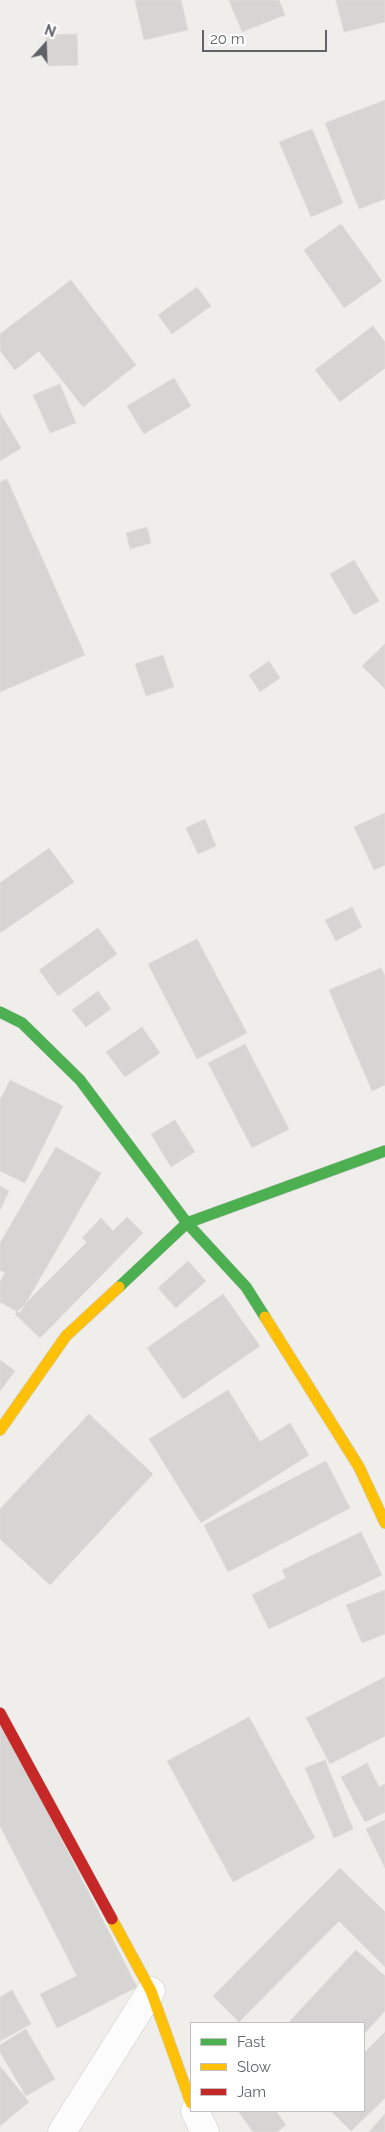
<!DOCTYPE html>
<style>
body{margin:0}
#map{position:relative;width:385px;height:2132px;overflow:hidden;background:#efeeea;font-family:Raleway,sans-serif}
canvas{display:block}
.legend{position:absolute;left:190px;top:2022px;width:175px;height:90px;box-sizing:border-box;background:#fff;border:1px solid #bfc1c3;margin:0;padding:6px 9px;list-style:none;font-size:15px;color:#5f6368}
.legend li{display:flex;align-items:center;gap:10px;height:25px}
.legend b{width:25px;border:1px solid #bfc1c3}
.north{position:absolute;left:20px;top:20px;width:50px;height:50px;-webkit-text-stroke:4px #fff;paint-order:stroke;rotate:20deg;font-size:14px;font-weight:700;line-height:20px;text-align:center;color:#5f6368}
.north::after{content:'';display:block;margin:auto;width:18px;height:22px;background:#5f6368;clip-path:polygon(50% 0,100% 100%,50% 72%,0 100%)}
.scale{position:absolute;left:202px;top:30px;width:125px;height:22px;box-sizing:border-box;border:2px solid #5f6368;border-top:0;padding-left:6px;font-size:15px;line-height:18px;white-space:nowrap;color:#5f6368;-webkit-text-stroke:4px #fff;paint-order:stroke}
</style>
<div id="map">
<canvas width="385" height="2132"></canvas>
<ul class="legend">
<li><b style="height:6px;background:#4caf50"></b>Fast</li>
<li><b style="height:6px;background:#ffc107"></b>Slow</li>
<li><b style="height:6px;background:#c62828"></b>Jam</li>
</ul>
<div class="north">N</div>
<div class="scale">20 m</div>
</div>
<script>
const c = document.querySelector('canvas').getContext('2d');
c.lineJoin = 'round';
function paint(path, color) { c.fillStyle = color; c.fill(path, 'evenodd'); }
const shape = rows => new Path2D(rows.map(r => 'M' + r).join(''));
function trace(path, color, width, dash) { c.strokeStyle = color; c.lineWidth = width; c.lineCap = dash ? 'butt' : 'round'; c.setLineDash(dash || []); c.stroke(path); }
const building = shape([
 [135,0,181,0,188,30,144,40,135,0],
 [229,0,279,0,285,15,242,32,229,0],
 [336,0,385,0,385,22,344,32,336,0],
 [77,34,78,65,48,66,46,35,77,34],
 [385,100,385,199,359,209,325,123,385,100],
 [312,129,343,203,311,217,279,142,312,129],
 [341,224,382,281,344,308,304,250,341,224],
 [71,280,136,365,83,407,39,351,15,370,0,351,0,334,71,280],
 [197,287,211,306,172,334,158,315,197,287],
 [373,326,385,342,385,368,340,402,315,370,373,326],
 [174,378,191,406,144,434,127,406,174,378],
 [60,384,76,423,50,433,33,395,60,384],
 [0,413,21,448,0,461,0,413],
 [7,479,85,655,0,692,0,482,7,479],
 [147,527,151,543,130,549,126,533,147,527],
 [354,560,379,601,354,615,330,574,354,560],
 [385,644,385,689,362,666,385,644],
 [163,655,174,687,146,696,135,664,163,655],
 [269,661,280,678,260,692,249,675,269,661],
 [385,813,385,865,374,870,354,827,385,813],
 [205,819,216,846,198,854,186,828,205,819],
 [49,848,74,882,0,933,0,883,49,848],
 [352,907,362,927,336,941,325,920,352,907],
 [98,928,117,954,58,996,39,970,98,928],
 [197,939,247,1033,197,1059,148,964,197,939],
 [381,968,385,976,385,1085,372,1091,329,990,381,968],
 [98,991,111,1009,86,1027,72,1010,98,991],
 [142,1027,160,1053,125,1077,106,1052,142,1027],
 [245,1044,289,1129,252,1148,208,1063,245,1044],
 [10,1080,63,1106,25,1183,0,1171,0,1100,10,1080],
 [175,1120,195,1152,171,1167,151,1134,175,1120],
 [56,1147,101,1173,20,1313,0,1302,0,1282,5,1273,0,1270,0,1243,56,1147],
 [0,1186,9,1191,0,1210,0,1186],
 [127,1217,143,1233,40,1338,15,1314,87,1242,82,1238,101,1218,113,1231,127,1217],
 [188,1261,206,1281,176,1308,158,1288,188,1261],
 [223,1294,260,1346,183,1399,147,1348,223,1294],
 [0,1360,15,1371,0,1391,0,1360],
 [228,1390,260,1442,290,1423,309,1455,201,1523,149,1439,228,1390],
 [89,1414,153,1474,50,1585,0,1539,0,1509,89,1414],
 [326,1461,350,1508,228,1572,204,1525,326,1461],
 [361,1532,382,1575,269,1629,252,1595,286,1578,282,1570,361,1532],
 [385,1590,385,1634,362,1643,346,1605,385,1590],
 [385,1677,385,1736,330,1764,306,1718,385,1677],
 [249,1717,315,1838,233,1882,167,1761,249,1717],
 [0,1719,137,1987,57,2028,40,1994,77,1976,0,1826,0,1719],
 [325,1760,353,1829,334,1838,305,1768,325,1760],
 [367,1763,379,1787,385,1784,385,1812,365,1822,341,1777,367,1763],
 [385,1820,385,1868,366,1829,385,1820],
 [340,1868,385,1912,385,1967,339,1921,239,2022,213,1996,340,1868],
 [356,1950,385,1976,385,2011,364,2034,364,2023,288,2023,356,1950],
 [12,1990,31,2024,0,2041,0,1997,12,1990],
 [26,2029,55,2079,26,2096,0,2052,0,2045,26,2029],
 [385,2032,385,2098,351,2131,331,2111,364,2111,364,2053,385,2032],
 [0,2066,29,2102,0,2126,0,2066],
 [238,2111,276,2111,286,2125,277,2132,253,2132,238,2111],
 [385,2114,385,2132,369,2132,385,2114]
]);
paint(building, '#d6d5d3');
trace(building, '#deddd9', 1);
const street = shape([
 [195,2111,205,2132],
 [62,2132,151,1991]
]);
const fast = shape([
 [0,1012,22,1023,80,1080,187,1223,246,1287,265,1317],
 [119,1287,187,1223,385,1151]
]);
const slow = shape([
 [265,1317,359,1467,385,1523],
 [0,1430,66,1336,119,1287],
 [112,1919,151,1991,191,2103]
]);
const jam = shape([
 [0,1713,112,1919]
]);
trace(street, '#cbcccc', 29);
trace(fast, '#cacacb', 12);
trace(slow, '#cacacb', 12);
trace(jam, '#cacacb', 12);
trace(street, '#fdfcfc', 28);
trace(fast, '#4caf50', 11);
trace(slow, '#ffc107', 11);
trace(jam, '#c62828', 11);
</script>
